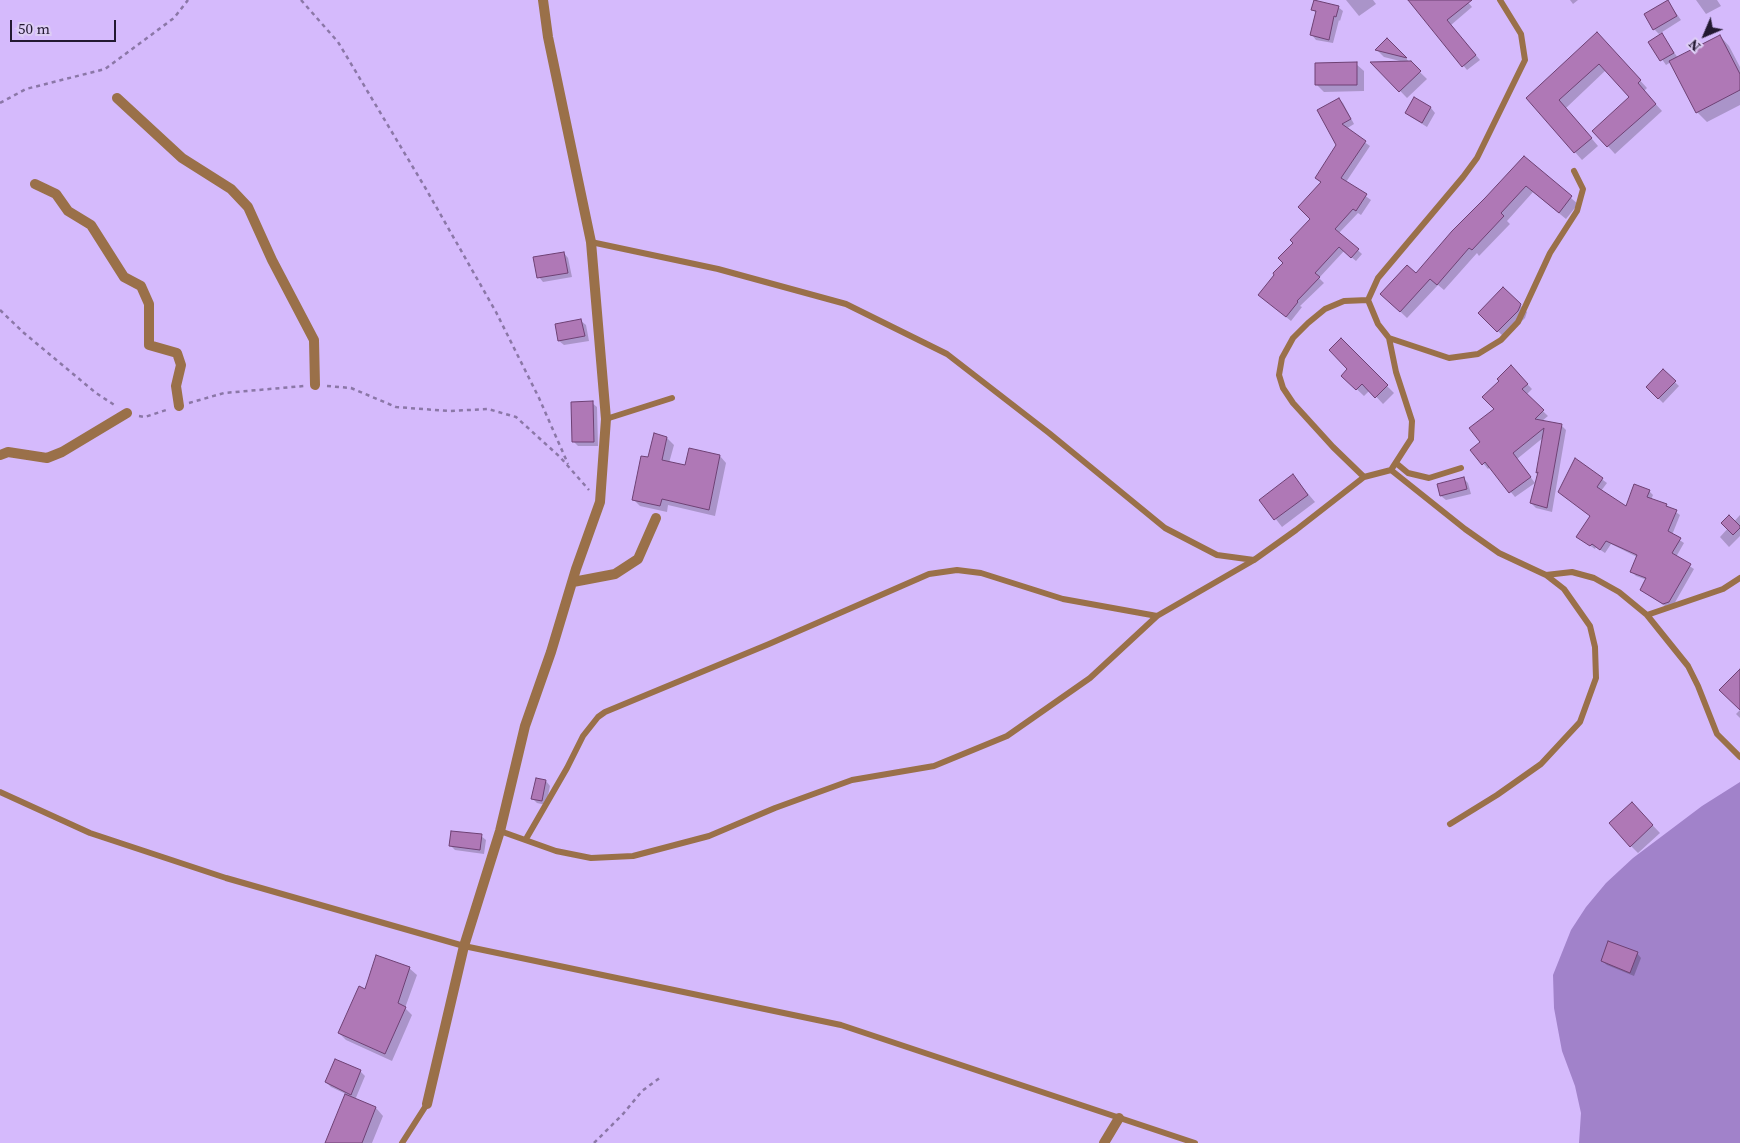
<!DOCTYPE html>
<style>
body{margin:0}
#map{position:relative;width:1740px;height:1143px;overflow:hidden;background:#d5bafc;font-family:"Source Serif 4",serif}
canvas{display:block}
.north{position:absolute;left:1680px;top:10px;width:50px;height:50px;-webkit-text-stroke:4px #ddcdf5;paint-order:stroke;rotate:225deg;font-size:14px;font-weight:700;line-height:20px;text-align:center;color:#231931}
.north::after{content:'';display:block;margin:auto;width:18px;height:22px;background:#231931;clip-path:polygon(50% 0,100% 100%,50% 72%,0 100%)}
.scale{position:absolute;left:10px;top:20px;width:106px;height:22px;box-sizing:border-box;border:2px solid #231931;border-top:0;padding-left:6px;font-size:15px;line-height:18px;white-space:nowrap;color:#231931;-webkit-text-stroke:4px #ddcdf5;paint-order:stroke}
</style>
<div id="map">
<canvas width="1740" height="1143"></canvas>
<div class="north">N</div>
<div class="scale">50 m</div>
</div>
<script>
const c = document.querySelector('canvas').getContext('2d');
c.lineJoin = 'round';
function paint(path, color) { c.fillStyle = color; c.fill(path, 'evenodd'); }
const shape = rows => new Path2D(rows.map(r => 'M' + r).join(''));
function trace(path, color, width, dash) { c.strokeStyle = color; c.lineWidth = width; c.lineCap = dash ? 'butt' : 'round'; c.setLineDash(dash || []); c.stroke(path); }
paint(shape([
 [1740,782,1740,1143,1579,1143,1581,1113,1575,1086,1562,1051,1554,1008,1553,975,1571,930,1586,907,1606,883,1633,858,1702,806]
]), '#a182ca');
paint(shape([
 [1346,0,1373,0,1376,4,1359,16],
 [1410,0,1466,0,1472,7,1451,25,1480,60,1467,70],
 [1570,0,1578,0,1573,4],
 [1696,0,1717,0,1721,6,1706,14],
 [1668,2,1681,20,1659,34,1654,29],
 [1338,7,1343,11,1340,21,1339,20,1333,43,1316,40,1312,35,1317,14,1313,10],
 [1662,35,1678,58,1720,36,1729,46,1740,67,1740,105,1707,122,1697,112,1671,62,1666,65,1650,42],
 [1387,40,1427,79,1407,98,1373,63,1404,62,1384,57,1377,50],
 [1604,41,1647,88,1644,91,1662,111,1615,154,1594,131,1631,97,1606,70,1566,108,1598,146,1582,160,1527,98],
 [1356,64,1364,71,1364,91,1324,92,1317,85],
 [1339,99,1343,103,1354,124,1346,129,1370,146,1346,182,1371,200,1361,215,1358,213,1339,233,1362,254,1356,261,1344,251,1319,278,1324,283,1300,306,1302,307,1291,321,1264,299,1295,243,1312,219,1322,183,1316,178,1337,145],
 [1414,99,1431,108,1435,113,1427,127,1411,117,1406,113],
 [1524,158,1578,204,1566,219,1533,192,1507,221,1510,224,1479,256,1477,253,1444,290,1438,285,1407,318,1389,301,1416,275],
 [564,253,568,258,572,277,543,282,539,277],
 [1503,288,1527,312,1525,318,1505,338,1479,313],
 [581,321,586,325,589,341,564,345,559,341],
 [1341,340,1394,393,1383,404,1370,390,1364,396,1343,376,1349,369],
 [1511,367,1532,389,1526,395,1548,416,1542,421,1561,425,1566,430,1552,512,1536,508,1531,503,1538,474,1544,437,1517,459,1535,483,1515,497,1490,467,1488,469,1472,450,1481,443,1496,409,1501,381],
 [1663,371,1679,386,1663,403,1647,387],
 [592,403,597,407,598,446,578,446,574,442],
 [667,438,674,445,669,463,686,467,720,456,726,463,715,516,668,505,667,512,640,506,633,499,649,459],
 [1576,460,1607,483,1601,491,1626,508,1649,491,1653,495,1651,500,1666,505,1680,515,1672,535,1684,543,1676,557,1694,569,1673,606,1668,608,1641,590,1647,580,1636,576,1632,572,1637,557,1611,544,1605,553,1596,547,1595,549,1582,540,1592,517],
 [1293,476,1315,502,1282,527,1261,500],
 [1464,479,1468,483,1471,494,1446,500,1441,496,1439,485],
 [1740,515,1740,536,1729,547,1720,537],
 [1740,710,1740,718,1736,714],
 [537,779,546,781,550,786,546,805,537,803,532,798],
 [1639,811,1660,833,1638,853,1631,846],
 [481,836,486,840,484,854,455,850,450,845],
 [1637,953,1641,958,1634,976,1607,965,1602,961],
 [409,968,417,975,405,1008,412,1015,392,1061,346,1040,339,1033,366,990],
 [360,1071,365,1076,355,1100,376,1108,383,1116,372,1143,327,1143,346,1094,331,1087,326,1082]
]), '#0003');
const building = shape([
 [1314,0,1339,6,1336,17,1334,16,1329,40,1310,35,1316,11,1311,10,1314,0],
 [1408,0,1472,0,1447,20,1476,55,1462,67,1408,0],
 [1668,0,1677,16,1653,30,1644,14,1668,0],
 [1597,32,1641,80,1638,83,1656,104,1607,147,1592,131,1629,97,1599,64,1559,100,1592,138,1574,153,1526,98,1597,32],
 [1662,33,1674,53,1660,61,1648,42,1662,33],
 [1720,35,1740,74,1740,90,1696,113,1669,61,1720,35],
 [1387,38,1407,58,1375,50,1387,38],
 [1411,61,1421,71,1399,92,1370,62,1411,61],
 [1357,62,1357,85,1315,85,1315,63,1357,62],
 [1414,97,1431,107,1422,123,1405,113,1414,97],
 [1339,98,1351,119,1342,124,1366,141,1341,178,1367,194,1356,211,1353,209,1335,229,1359,249,1351,258,1339,247,1315,273,1320,277,1297,301,1298,302,1286,317,1258,295,1274,275,1273,273,1283,263,1278,258,1293,243,1290,240,1310,219,1298,207,1321,182,1315,178,1336,145,1317,110,1339,98],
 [1524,156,1572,196,1559,213,1526,186,1501,213,1504,216,1472,250,1469,248,1437,285,1430,279,1400,312,1380,294,1407,265,1416,273,1452,231,1485,198,1524,156],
 [564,252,568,273,537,278,533,257,564,252],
 [1503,287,1521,304,1518,311,1497,332,1478,313,1503,287],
 [581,319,585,336,558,341,555,324,581,319],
 [1341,338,1388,385,1375,398,1362,384,1356,390,1341,376,1347,369,1329,350,1341,338],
 [1511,365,1528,384,1522,389,1544,410,1535,419,1562,424,1547,508,1530,503,1538,472,1536,473,1544,428,1513,453,1531,477,1509,493,1485,462,1482,465,1470,450,1480,442,1469,428,1494,409,1482,397,1499,381,1497,379,1511,365],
 [1663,369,1676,381,1658,399,1646,387,1663,369],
 [593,401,594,442,572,442,571,402,593,401],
 [654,433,667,437,662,460,685,465,689,448,720,455,709,510,662,499,660,506,632,500,641,456,648,457,654,433],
 [1575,458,1603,478,1597,487,1626,506,1634,484,1650,490,1647,497,1667,504,1666,506,1677,510,1668,531,1681,538,1672,553,1691,564,1669,602,1663,604,1640,590,1646,578,1630,572,1637,555,1606,541,1600,550,1592,544,1590,546,1576,537,1590,516,1558,492,1575,458],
 [1293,474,1308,495,1274,520,1259,500,1293,474],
 [1464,477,1467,489,1440,496,1437,484,1464,477],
 [1729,515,1740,526,1740,528,1733,535,1721,523,1729,515],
 [1740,669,1740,710,1719,690,1740,669],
 [536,778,546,780,542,801,531,799,536,778],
 [1632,802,1653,825,1630,847,1609,823,1632,802],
 [451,831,482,834,480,850,449,846,451,831],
 [1608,941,1638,952,1630,973,1601,961,1608,941],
 [376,955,410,967,398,1003,406,1007,385,1054,338,1033,359,986,365,989,376,955],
 [335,1059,361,1070,351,1095,325,1082,335,1059],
 [345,1094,376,1107,362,1143,325,1143,345,1094]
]);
paint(building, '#af78b6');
trace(building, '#6e4174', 1);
trace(shape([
 [301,0,338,42,426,189,496,312,539,398,568,464],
 [0,103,26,89,105,69,174,18,188,0],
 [0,310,24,333,96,393,116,406],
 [327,386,351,388,396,407,449,411,488,409,516,417,560,457,589,490],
 [189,403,224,393,304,386],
 [139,416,145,417,169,409],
 [594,1143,623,1114,642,1091,661,1077]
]), '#8b77a7', 2.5, [4, 4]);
trace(shape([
 [591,242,718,269,846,304,947,354,1049,433,1165,528,1217,555,1254,560,1296,530,1364,477,1391,470,1411,439,1412,421,1396,372,1389,338,1378,324,1368,300,1378,278,1463,177,1477,158,1525,60,1521,34,1500,0],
 [1389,338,1449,358,1478,354,1501,340,1518,322,1550,253,1577,211,1583,189,1574,171],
 [606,419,672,398],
 [1396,463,1408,473,1429,478,1461,468],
 [1391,470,1465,529,1499,553,1546,575,1564,589,1590,626,1595,647,1596,678,1580,722,1541,764,1497,795,1450,824],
 [1364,477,1333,447,1293,403,1283,388,1279,375,1282,358,1293,338,1308,323,1325,309,1344,301,1368,300],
 [1546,575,1572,572,1594,578,1619,592,1647,615,1688,666,1698,686,1717,734,1740,757],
 [1647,615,1723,589,1740,578],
 [0,792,90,833,226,878,464,946,841,1025,1195,1143],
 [500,831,556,851,591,858,633,856,709,836,775,808,852,780,934,766,1007,736,1090,678,1157,616,1254,560],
 [526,839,567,768,583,736,598,717,605,712,769,644,929,574,957,570,981,573,1063,599,1157,616],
 [402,1143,427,1104]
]), '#9a7049', 6);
trace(shape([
 [117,98,182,158,231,189,248,207,272,260,314,340,315,385],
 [35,184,56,194,68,211,91,225,124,277,141,286,149,304,149,345,177,353,181,365,176,386,179,406],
 [0,455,8,452,47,458,62,452,127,413],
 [573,582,615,574,638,559,656,518],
 [427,1104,464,946,500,831,525,726,551,652,576,569,600,502,606,419,591,242,548,37,543,0],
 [1104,1143,1119,1118]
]), '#9a7049', 10);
</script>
